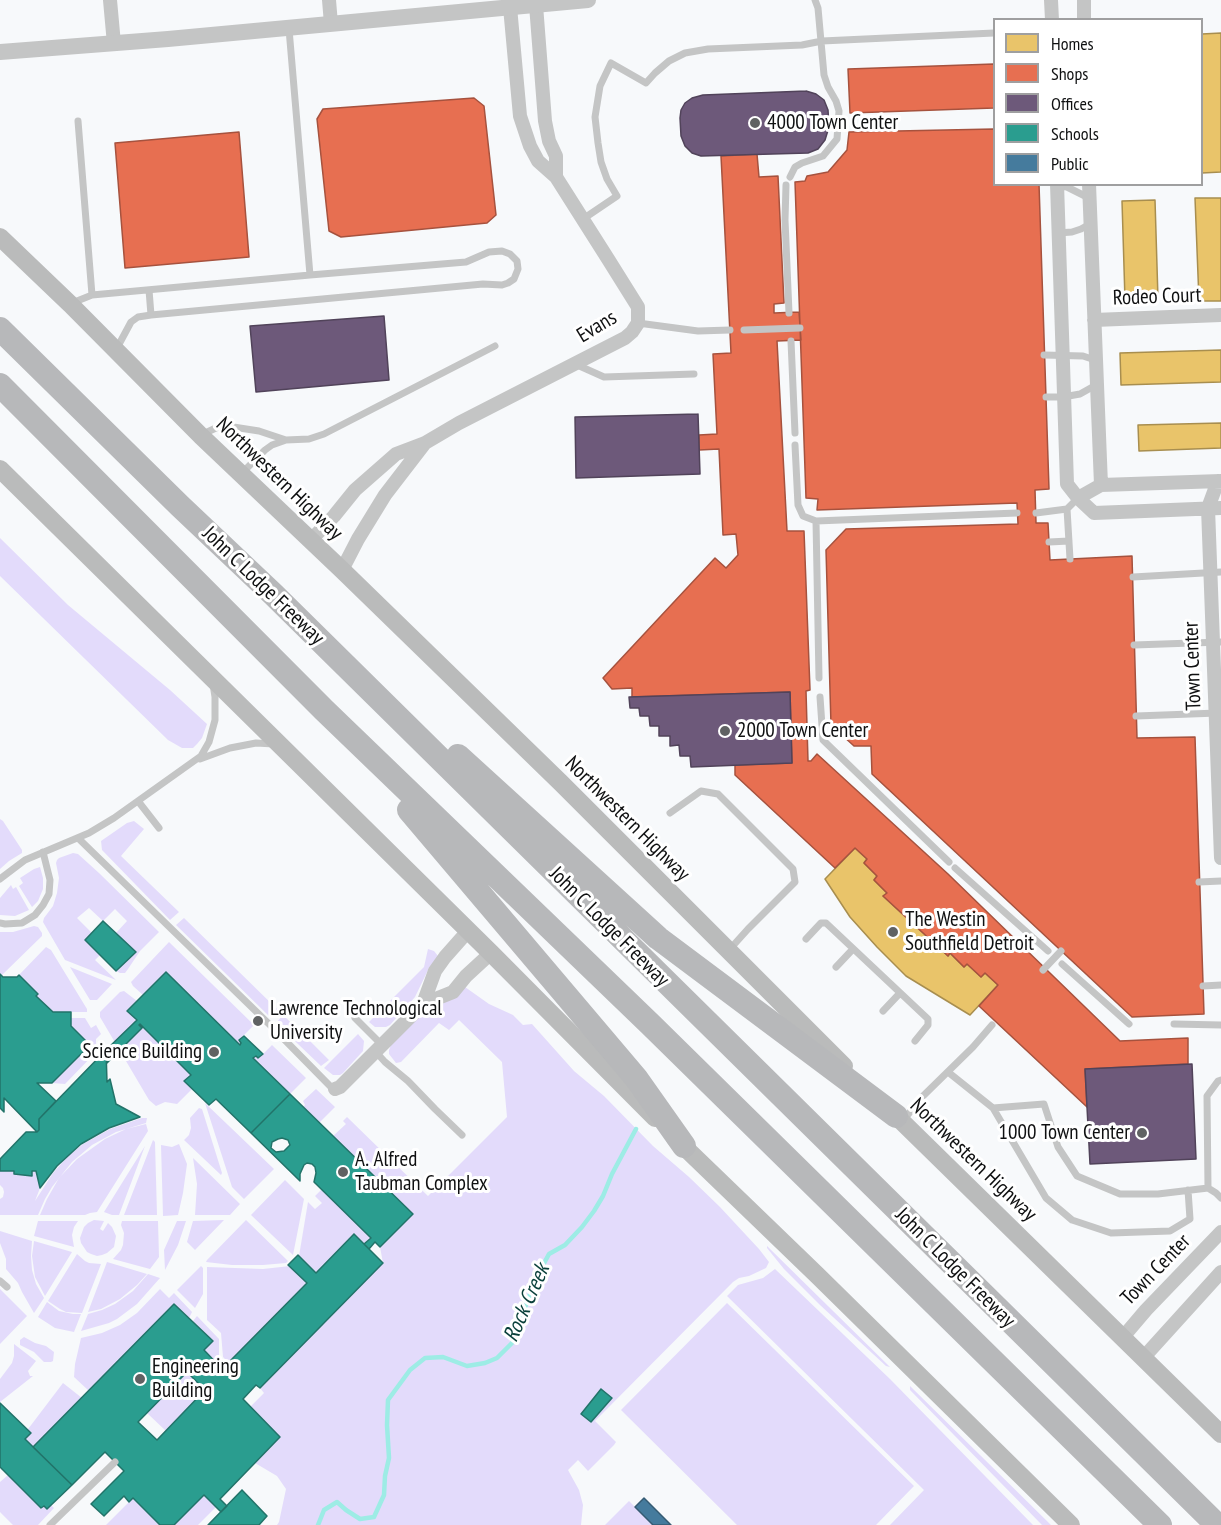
<!DOCTYPE html>
<style>
body{margin:0}
#map{position:relative;width:1221px;height:1525px;overflow:hidden;background:#f7f9fb;font-family:"PT Sans Narrow",sans-serif}
canvas{display:block}
.legend{position:absolute;left:993px;top:18px;width:210px;height:168px;box-sizing:border-box;background:#fff;border:2px solid #9f9fa0;margin:0;padding:8px 10px;list-style:none;font-size:18px;color:#0f1011}
.legend li{display:flex;align-items:center;gap:12px;height:30px}
.legend b{width:30px;border:2px solid #9f9fa0}
</style>
<div id="map">
<canvas width="1221" height="1525"></canvas>
<ul class="legend">
<li><b style="height:16px;background:#e9c46a"></b>Homes</li>
<li><b style="height:16px;background:#e76f51"></b>Shops</li>
<li><b style="height:16px;background:#6d597a"></b>Offices</li>
<li><b style="height:16px;background:#2a9d8f"></b>Schools</li>
<li><b style="height:16px;background:#457b9d"></b>Public</li>
</ul>
</div>
<script>
const c = document.querySelector('canvas').getContext('2d');
c.lineJoin = 'round';
function paint(path, color) { c.fillStyle = color; c.fill(path, 'evenodd'); }
const shape = rows => new Path2D(rows.map(r => 'M' + r).join(''));
function trace(path, color, width, dash) { c.strokeStyle = color; c.lineWidth = width; c.lineCap = dash ? 'butt' : 'round'; c.setLineDash(dash || []); c.stroke(path); }
function label(font, color, halo, rows, align = 'center') {
  c.font = font + ' "PT Sans Narrow",sans-serif'; c.lineWidth = 6; c.setLineDash([]); c.textBaseline = 'middle'; c.strokeStyle = halo; c.fillStyle = color; for (const [text, x, y, turn = 0] of rows) {
    c.save(); c.translate(x, y); c.rotate((+turn || 0) * Math.PI / 180); c.textAlign = isNaN(turn) ? turn : align; if (halo) c.strokeText(text, 0, 0); c.fillText(text, 0, 0); c.restore();
  }
}
paint(shape([
 [0,538,68,605,170,690,207,724,202,738,197,744,193,748,182,748,168,740,0,576],
 [0,819,3,821,22,850,22,853,9,861,0,869],
 [134,821,144,829,121,856,179,912,170,920,102,850,101,841,127,823],
 [73,853,78,854,99,873,159,932,140,951,128,969,125,973,120,973,116,971,135,952,116,933,127,921,115,909,103,921,89,908,77,918,92,933,85,940,100,955,95,960,116,980,65,960,43,922,44,918,53,906,57,893,59,878,56,863,57,860,59,858],
 [40,867,43,878,43,889,38,901,32,907,19,886,23,883,20,878,34,869],
 [11,885,13,889,16,887,29,910,15,916,0,915,0,898],
 [184,918,278,1010,271,1018,176,925],
 [34,926,38,927,42,933,42,936,2,975,0,974,0,932,13,932],
 [169,942,254,1025,239,1040,241,1043,240,1045,166,972,143,995,133,986,131,982,133,980],
 [46,947,51,950,87,1009,87,1012,53,1012,36,996,38,994,19,975],
 [428,949,434,951,438,956,429,968,415,997,390,1025,386,1027,375,1027,369,1022,424,967],
 [70,967,112,984,97,1000,90,1000],
 [465,987,489,1004,513,1015,523,1025,532,1024,574,1071,604,1096,653,1146,689,1177,720,1207,759,1249,769,1262,766,1268,749,1276,739,1278,733,1282,595,1421,616,1442,614,1445,588,1471,578,1460,568,1470,579,1490,583,1505,581,1525,277,1525,279,1522,286,1489,277,1476,255,1463,280,1437,250,1407,264,1393,260,1388,383,1263,380,1247,333,1136,346,1124,343,1121,347,1117,428,1196,507,1117,502,1062,459,1020,449,1030,439,1023,401,1062,396,1063,389,1054,389,1050,391,1045,416,1020,428,1010,444,1003],
 [124,991,137,1001,127,1011,191,1075,184,1081,192,1089,177,1104,165,1102,156,1106,149,1100,100,1017,100,1012,120,992],
 [283,1015,314,1045,329,1060,321,1066,276,1023],
 [71,1018,85,1018,91,1028,96,1025,101,1034,96,1039,96,1044,98,1050,65,1084,52,1083,90,1045,71,1026],
 [358,1034,364,1041,363,1051,343,1073,340,1075,333,1075,324,1068],
 [272,1045,306,1078,290,1094,253,1058,256,1056,259,1058],
 [316,1089,335,1107,319,1123,303,1107,305,1105,303,1101],
 [205,1103,274,1169,244,1199,232,1187],
 [199,1108,202,1109,222,1173,221,1175,184,1140,189,1135,191,1128,190,1118],
 [142,1118,147,1118,146,1123,116,1132,92,1145,72,1162,52,1187,45,1199,38,1215,0,1215,0,1199,3,1197,4,1192,3,1188,0,1185,0,1171,36,1171,40,1188,35,1201,53,1173,67,1157,83,1144,110,1129],
 [146,1124,148,1131,97,1212,90,1213,85,1215,40,1215,47,1199,59,1178,77,1159,105,1139,126,1129],
 [153,1140,155,1142,157,1215,124,1215],
 [179,1144,187,1164,183,1193,178,1215,163,1216,161,1145,172,1147],
 [145,1146,119,1215,112,1215,104,1212],
 [193,1158,240,1204,230,1215,195,1215,197,1184],
 [285,1180,304,1199,293,1255,251,1215],
 [322,1189,371,1238,364,1244,316,1273,299,1256,308,1202,315,1209,322,1203,315,1196],
 [94,1220,104,1221,100,1229,103,1231,108,1223,112,1227,116,1236,114,1247,107,1253,102,1255,97,1256,91,1254,87,1252,81,1243,80,1238,84,1227,88,1223],
 [224,1220,195,1250,187,1242,193,1221],
 [246,1220,288,1261,286,1263,263,1265,232,1265,206,1262,207,1260],
 [38,1221,78,1221,74,1227,72,1235,74,1247,34,1236],
 [122,1221,158,1221,159,1257,150,1269,113,1259,121,1250,123,1245,124,1233,121,1225],
 [177,1221,186,1221,178,1245,165,1270,164,1250],
 [0,1231,32,1241,31,1256,32,1270,36,1284,44,1298,34,1313,22,1292,18,1283,6,1269,6,1259,0,1243],
 [34,1241,72,1252,45,1296,35,1277,32,1256],
 [767,1246,890,1367,886,1366,820,1305,784,1269,767,1248],
 [77,1254,85,1261,89,1263,101,1264,82,1313,66,1312,60,1309,48,1301],
 [107,1262,147,1274,137,1285,120,1299,101,1309,88,1312],
 [201,1266,203,1268,203,1294,195,1308,177,1290],
 [290,1266,307,1283,228,1362,223,1357,221,1333,207,1320,207,1267,263,1269],
 [775,1269,890,1379,1033,1525,890,1525,924,1490,727,1296,738,1285,763,1278],
 [148,1274,160,1278,137,1304,117,1319,109,1323,81,1331,88,1314,102,1310,115,1304,133,1291],
 [0,1289,27,1316,0,1344],
 [160,1289,169,1298,174,1293,192,1312,189,1318,174,1304,89,1391,74,1377,75,1364,81,1338,102,1333,120,1325,137,1313],
 [47,1302,59,1311,73,1314,81,1314,74,1332,55,1328,38,1317],
 [727,1303,914,1486,876,1525,737,1525,621,1410],
 [197,1316,219,1339,219,1360,228,1369,225,1372,204,1350,213,1341,193,1321],
 [24,1337,35,1343,46,1346,54,1352,53,1361,51,1362,44,1362,34,1352,20,1345,20,1340],
 [14,1344,36,1361,28,1371,30,1376,33,1376,0,1402,0,1379,12,1363,14,1356],
 [187,1372,205,1390,166,1431,147,1413],
 [63,1383,82,1398,33,1447,22,1437],
 [910,1386,1051,1525,1042,1525,910,1390],
 [8,1475,47,1509,51,1505,54,1508,38,1525,13,1525,0,1512,0,1482],
 [204,1495,216,1507,198,1525,174,1525],
 [133,1498,160,1525,106,1525],
 [629,1501,653,1525,605,1525]
]), '#e3dbfb');
const homes = shape([
 [1221,33,1221,172,1202,173,1202,34,1221,33],
 [1195,198,1221,198,1221,301,1199,301,1195,198],
 [1155,200,1158,299,1125,300,1122,201,1155,200],
 [1221,350,1221,382,1121,385,1120,353,1221,350],
 [1221,423,1221,448,1139,451,1138,425,1221,423],
 [855,848,867,859,864,863,877,876,874,880,887,893,883,896,948,956,950,953,964,967,967,964,981,977,985,973,998,985,970,1015,906,976,877,947,850,917,825,879,855,848]
]);
paint(homes, '#e9c46a');
trace(homes, '#a88e4f', 1.5);
const shops = shape([
 [994,64,994,108,850,113,848,69,994,64],
 [474,98,484,106,496,215,487,223,341,237,329,231,317,119,323,109,474,98],
 [994,129,994,184,1039,184,1049,489,1035,490,1036,523,1048,523,1050,560,1132,556,1137,738,1195,737,1204,1014,1132,1017,872,774,871,746,854,746,831,725,826,550,846,529,1018,524,1017,503,817,510,818,499,806,498,795,182,805,181,807,176,828,172,847,150,849,132,994,129],
 [239,132,249,257,125,268,115,143,239,132],
 [757,154,759,177,778,176,784,303,774,304,774,313,799,312,801,340,777,341,787,531,804,531,810,690,806,691,808,761,811,761,817,754,948,874,1120,1041,1188,1038,1188,1064,1085,1069,1087,1107,979,1006,998,985,985,973,981,977,967,964,964,967,950,953,948,956,883,896,887,893,874,880,877,876,864,863,867,859,855,848,835,868,735,775,735,765,792,763,790,692,632,697,632,688,612,689,603,678,715,558,726,568,738,555,736,534,723,535,719,449,699,450,699,435,717,434,713,354,731,353,721,156,757,154]
]);
paint(shops, '#e76f51');
trace(shops, '#a6523e', 1.5);
const offices = shape([
 [806,91,816,94,824,100,828,110,829,127,825,140,818,149,808,153,701,156,692,153,685,146,681,136,680,118,681,110,685,103,692,98,703,95,806,91],
 [384,316,389,380,256,392,250,326,384,316],
 [698,414,700,474,576,478,575,417,698,414],
 [790,692,792,763,691,767,690,756,680,756,679,745,670,746,670,736,659,736,659,726,650,726,649,716,640,716,639,708,630,708,629,697,790,692],
 [1192,1064,1196,1159,1090,1164,1085,1069,1192,1064]
]);
paint(offices, '#6d597a');
trace(offices, '#51435a', 1.5);
const schools = shape([
 [103,921,136,952,116,971,85,940,103,921],
 [166,972,240,1045,241,1043,239,1040,244,1036,263,1054,258,1058,256,1056,253,1058,290,1094,251,1133,216,1099,209,1105,184,1081,191,1075,140,1024,139,1025,142,1028,107,1063,106,1050,137,1020,127,1011,166,972],
 [0,974,3,977,17,977,19,975,38,994,36,996,53,1012,71,1012,71,1026,90,1045,52,1083,37,1083,56,1101,39,1119,39,1130,37,1132,4,1098,4,1112,0,1108,0,974],
 [106,1050,107,1082,110,1079,116,1104,140,1117,109,1128,81,1144,57,1166,40,1188,36,1171,32,1171,32,1176,14,1174,14,1171,0,1171,0,1159,26,1132,37,1132,39,1130,39,1119,106,1050],
 [290,1094,413,1214,380,1247,375,1242,369,1249,364,1244,371,1238,314,1182,316,1173,315,1167,312,1164,307,1163,304,1165,300,1174,300,1181,251,1133,290,1094],
 [282,1138,288,1140,290,1145,284,1151,276,1152,271,1148,272,1142,278,1139,282,1138],
 [354,1234,383,1263,260,1388,256,1385,243,1399,280,1437,220,1499,227,1506,221,1512,204,1495,174,1525,160,1525,133,1498,129,1502,124,1496,104,1516,91,1504,124,1471,105,1452,72,1485,33,1447,174,1304,213,1341,204,1350,225,1372,234,1363,231,1360,307,1283,288,1265,298,1255,316,1273,354,1234],
 [187,1372,205,1390,157,1440,138,1422,187,1372],
 [601,1389,612,1398,591,1422,581,1414,601,1389],
 [0,1403,31,1433,25,1439,72,1485,47,1509,44,1506,41,1508,0,1467,0,1403],
 [242,1490,267,1516,259,1525,208,1525,242,1490]
]);
paint(schools, '#2a9d8f');
trace(schools, '#227369', 1.5);
const public = shape([
 [644,1498,671,1525,653,1525,635,1507,644,1498]
]);
paint(public, '#457b9d');
trace(public, '#355b73', 1.5);
trace(shape([
 [318,1525,324,1510,337,1502,346,1510,360,1519,374,1517,384,1495,385,1476,389,1458,387,1425,388,1400,410,1370,425,1358,443,1357,467,1366,485,1363,497,1358,512,1343,536,1278,549,1254,565,1245,582,1227,594,1211,603,1196,612,1174,636,1129]
]), '#9dece5', 4.5);
trace(shape([
 [78,121,92,295],
 [790,177,795,167,802,163,823,156,837,139,839,111,836,101,828,87,824,75,818,8,815,0],
 [786,185,785,220,789,313],
 [1057,186,1067,187,1089,198],
 [583,219,617,196,607,179,601,162,598,143,595,117,600,86,611,63,646,83,655,73,669,61,685,53,708,49,802,45,822,41,994,33],
 [1058,233,1072,232,1081,229,1090,224],
 [72,303,92,295,310,275,289,29],
 [151,315,483,284,502,285,508,283,514,279,518,269,517,261,510,254,502,251,489,252,466,262,310,275],
 [638,323,698,331,730,330],
 [744,330,800,328],
 [791,341,795,433],
 [117,348,131,322,138,317,151,315,149,290],
 [1044,355,1083,356,1095,360],
 [575,364,604,377,694,374],
 [1046,397,1063,397,1080,394,1096,385],
 [203,434,218,427,227,426,259,431,286,440,309,439,324,434,495,346],
 [795,445,798,505,803,516,816,521],
 [241,474,265,450,272,445,286,440],
 [1067,509,1070,559],
 [1036,513,1067,509,1078,498],
 [1049,542,1069,541],
 [1133,577,1221,572],
 [1134,645,1221,642],
 [819,678,816,521,1017,513],
 [820,697,823,740,949,862],
 [1136,716,1218,713],
 [200,759,230,748,256,743,274,744],
 [138,801,159,828],
 [670,813,701,791,718,794,793,869,795,882,748,929,730,949],
 [78,838,270,1025,331,1087,335,1089],
 [955,868,1048,951],
 [0,879,25,860,89,833,114,818,201,756,209,742,215,720,215,697,213,684],
 [1199,882,1221,881],
 [0,923,5,924,22,923,35,915,43,905,49,894,50,880,43,852],
 [806,939,821,923,826,923,928,1019,928,1025,915,1041],
 [1062,964,1129,1024],
 [836,967,853,949],
 [1043,970,1061,951],
 [1203,986,1221,985],
 [883,1011,900,993],
 [355,1018,382,1045],
 [1174,1024,1221,1025],
 [375,1051,385,1062,408,1081,435,1109,462,1135],
 [948,1072,993,1108,1044,1104,1058,1147,1077,1176,1120,1194,1158,1194,1208,1188,1216,1193,1221,1198],
 [993,1108,1046,1198,1072,1220,1111,1233,1170,1231,1190,1219,1188,1190],
 [902,1122,921,1098,973,1047,992,1025],
 [1208,1188,1207,1096,1218,1081,1221,1080],
 [0,1281,7,1287],
 [50,1525,115,1462]
]), '#c4c5c5', 7);
trace(shape([
 [110,0,114,44],
 [329,0,331,24],
 [1051,0,1052,20],
 [1084,0,1084,20],
 [536,5,545,121,549,141,556,156,556,177],
 [1057,184,1067,484,1078,498],
 [1089,184,1101,485],
 [1094,320,1221,315],
 [1218,481,1208,508,1221,858],
 [1221,481,1101,485,1078,498,1094,513,1221,508],
 [311,540,334,516,355,490,396,454,425,443,459,423,625,338,632,332,638,323,638,307,608,259,556,177,538,161,530,146,520,116,510,7],
 [342,570,358,539,385,495,425,443],
 [423,1004,453,992,466,976,491,953],
 [335,1089,340,1087,423,1004,435,971,445,957,468,931],
 [1123,1337,1146,1310,1221,1232],
 [1144,1357,1221,1272]
]), '#c4c5c5', 14);
trace(shape([
 [0,52,168,39,588,0]
]), '#c4c5c5', 16);
trace(shape([
 [0,237,70,304,201,436,342,570,560,782,844,1066],
 [0,469,491,953,655,1118],
 [888,1108,1221,1434],
 [675,1138,817,1275,1071,1525]
]), '#babbbb', 18);
trace(shape([
 [0,329,180,506,273,594,1217,1525],
 [0,385,324,710,650,1024,1160,1525],
 [458,756,658,938,896,1116],
 [409,810,636,1078,684,1146]
]), '#b7b8ba', 24);
for (const [x, y, r, color] of [
 [755,123,6,"#606263"],
 [725,731,6,"#606263"],
 [893,932,6,"#606263"],
 [258,1021,6,"#606263"],
 [214,1052,6,"#606263"],
 [1142,1133,6,"#606263"],
 [343,1172,6,"#606263"],
 [140,1379,6,"#606263"]
]) { const dot = new Path2D(); dot.arc(x, y, r, 0, 2 * Math.PI); c.fillStyle = color; c.fill(dot); trace(dot, '#fff', 2); }
label('21px', '#0f1011', '#fff', [
 ["4000 Town Center",767,123],
 ["2000 Town Center",737,731],
 ["The Westin",905,920],
 ["Southfield Detroit",905,944],
 ["Lawrence Technological",270,1009],
 ["University",270,1033],
 ["Science Building",202,1052,"right"],
 ["1000 Town Center",1130,1133,"right"],
 ["A. Alfred",355,1160],
 ["Taubman Complex",355,1184],
 ["Engineering",152,1367],
 ["Building",152,1391]
], 'left');
label('21px', '#0f1011', '#fff', [
 ["Rodeo Court",1157,297,-2],
 ["Evans",597,327,-31],
 ["Northwestern Highway",279,479,44],
 ["John C Lodge Freeway",263,586,44],
 ["Town Center",1193,666,-92],
 ["Northwestern Highway",627,819,45],
 ["John C Lodge Freeway",609,927,45],
 ["Northwestern Highway",973,1160,44],
 ["John C Lodge Freeway",955,1268,45],
 ["Town Center",1156,1270,-46]
]);
label('italic 22px', '#093f3a', '#fff', [
 ["Rock Creek",527,1303,-66]
]);
</script>
